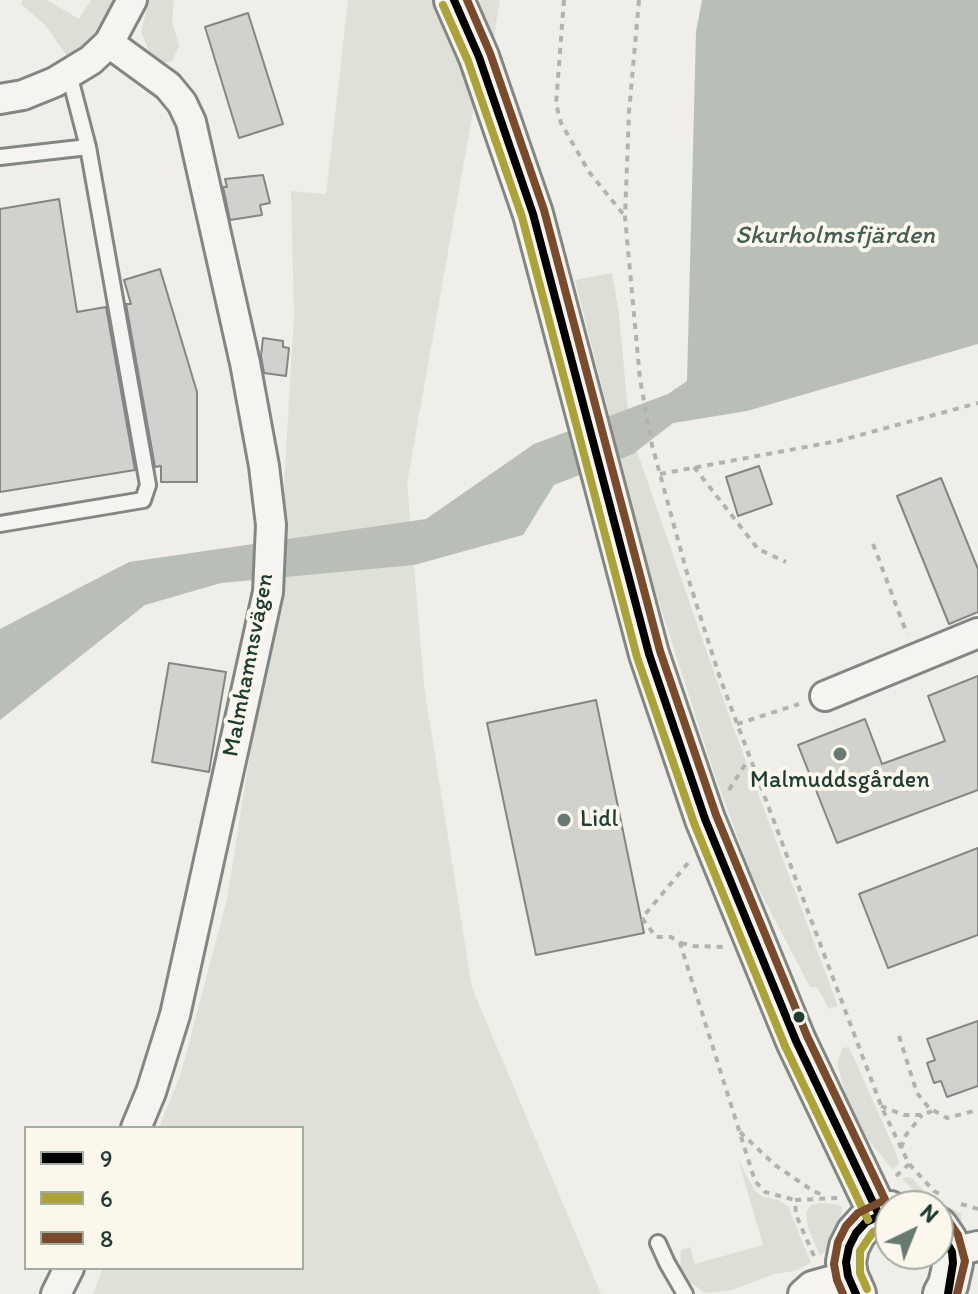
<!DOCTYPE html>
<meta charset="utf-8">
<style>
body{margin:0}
#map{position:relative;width:978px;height:1294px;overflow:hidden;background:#efeee8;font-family:Itim,sans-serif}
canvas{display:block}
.legend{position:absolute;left:24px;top:1126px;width:280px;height:144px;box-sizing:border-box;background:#fbf7ec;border:2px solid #a3ada2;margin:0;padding:10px 14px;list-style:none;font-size:24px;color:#1f3d34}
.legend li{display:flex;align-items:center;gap:16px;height:40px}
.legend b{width:40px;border:2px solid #a3ada2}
.north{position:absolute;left:874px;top:1190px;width:80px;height:80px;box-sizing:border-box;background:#fbf7ec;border:2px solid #a3ada2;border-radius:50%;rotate:43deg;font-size:22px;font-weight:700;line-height:32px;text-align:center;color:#1f3d34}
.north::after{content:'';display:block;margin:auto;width:28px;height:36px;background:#687b73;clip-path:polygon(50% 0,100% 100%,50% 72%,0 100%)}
</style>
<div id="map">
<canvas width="978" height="1294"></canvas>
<ul class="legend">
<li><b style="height:10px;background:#000"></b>9</li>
<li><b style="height:10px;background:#ada236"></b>6</li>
<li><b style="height:10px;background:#7a4b2a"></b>8</li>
</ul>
<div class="north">N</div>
</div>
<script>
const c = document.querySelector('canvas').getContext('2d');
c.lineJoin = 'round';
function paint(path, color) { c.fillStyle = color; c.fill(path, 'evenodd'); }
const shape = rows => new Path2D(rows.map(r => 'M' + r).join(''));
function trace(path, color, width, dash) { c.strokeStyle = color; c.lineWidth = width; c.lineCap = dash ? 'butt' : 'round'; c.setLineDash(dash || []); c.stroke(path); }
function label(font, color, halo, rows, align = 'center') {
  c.font = font + ' Itim,sans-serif'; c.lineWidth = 8; c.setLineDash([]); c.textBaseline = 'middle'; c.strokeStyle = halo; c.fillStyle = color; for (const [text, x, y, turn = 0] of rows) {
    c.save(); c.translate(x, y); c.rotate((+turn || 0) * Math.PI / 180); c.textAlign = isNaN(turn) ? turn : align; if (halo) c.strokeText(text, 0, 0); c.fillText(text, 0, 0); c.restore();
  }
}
paint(shape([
 [348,0,438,0,476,94,407,483,424,686,472,988,601,1294,93,1294,103,1268,302,1268,302,1128,159,1128,181,1073,227,899,279,570,294,316,291,191,326,194],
 [475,0,500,0,493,44]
]), '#dfe0d7');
paint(shape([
 [23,0,47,0,79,19,91,0,118,0,99,33,69,59,45,25,21,4],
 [149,0,174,0,172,21,179,46,172,61,161,63,149,51,141,32],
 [612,273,619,314,629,422,633,440,732,724,838,1006,829,1009,817,987,810,987,752,876,712,767,647,565,575,280],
 [849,1047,897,1155,899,1163,893,1170,861,1131,850,1109,837,1063,843,1048],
 [738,1159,755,1191,762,1196,778,1200,788,1206,811,1263,795,1271,774,1274,732,1290,705,1293,690,1282,680,1267,681,1250,690,1247,695,1264,763,1245],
 [906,1177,912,1178,927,1194,961,1214,962,1222,953,1219,938,1209,938,1206,934,1206,919,1195,902,1179],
 [819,1203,837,1204,842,1207,839,1228,831,1245,820,1256,808,1228,806,1212,811,1205]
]), '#dddfd6');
paint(shape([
 [702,0,978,0,978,344,747,411,673,423,633,454,554,485,523,535,414,565,221,583,145,605,0,720,0,629,129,562,426,519,534,444,668,394,687,381,696,32]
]), '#b9bfb6');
const building = shape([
 [248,13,283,124,239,138,205,27,248,13],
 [263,175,270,203,260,205,262,215,230,220,223,187,227,187,225,179,263,175],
 [59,199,77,312,106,307,135,470,0,492,0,209,59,199],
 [160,269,197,392,197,482,161,482,161,466,155,467,126,304,131,304,124,280,160,269],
 [263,338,283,341,283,347,289,348,286,376,264,373,261,356,263,338],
 [759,466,772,504,738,516,726,477,759,466],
 [941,478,978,569,978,612,949,624,897,496,941,478],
 [169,663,226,672,209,772,152,762,169,663],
 [978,676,978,790,837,843,798,745,865,719,882,764,945,741,928,696,978,676],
 [596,700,644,933,536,955,487,723,596,700],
 [978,848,978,935,888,968,859,894,978,848],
 [978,1021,978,1086,947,1097,941,1081,934,1083,927,1063,935,1060,927,1039,978,1021]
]);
paint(building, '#d1d1cd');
trace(building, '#828783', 2);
const lane = shape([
 [69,74,88,147],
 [0,157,88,147,148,485,143,500,0,524],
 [658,1243,667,1263,685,1294]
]);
const street = shape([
 [109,43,168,86,182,103,191,122,245,363,264,466,271,525,268,592,175,1015,151,1092,136,1128],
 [0,99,23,95,55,82,91,60,109,43,132,0],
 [825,696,978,633],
 [952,1252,978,1246],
 [56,1294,69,1268],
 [803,1294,812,1286,848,1276]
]);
const secondary = shape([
 [454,0,479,57,533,214,649,654,705,819,796,1041,879,1215],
 [938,1227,947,1240,953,1263,948,1285,943,1294],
 [856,1294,848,1276,846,1262,849,1247,856,1233,866,1222,890,1211]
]);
trace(lane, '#828783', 20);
trace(street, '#828783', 34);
trace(secondary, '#828783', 44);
trace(shape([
 [564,0,556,104,561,123,589,172,624,215],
 [639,0,629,112,625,217,640,379,652,445,690,584,720,678,882,1108,909,1164,934,1191,942,1195],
 [694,467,758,549,786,562],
 [660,474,838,441,978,403],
 [873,544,907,634],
 [737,724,799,704],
 [729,790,748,760],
 [688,863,642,918,656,937,671,937,680,943,755,1181,765,1192,795,1200],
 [681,943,694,946,724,947],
 [899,1036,917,1093,929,1108,947,1118,978,1110],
 [881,1106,904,1115,922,1115,932,1111],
 [740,1132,775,1165,813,1191,825,1196],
 [901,1148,906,1135,922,1115],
 [896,1176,909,1164],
 [961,1204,978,1209],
 [814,1256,796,1215,795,1200,838,1198]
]), '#b1b3b0', 4, [6, 6]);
trace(lane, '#f5f4f0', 14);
trace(street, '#f5f4f0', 28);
trace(secondary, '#f5f4f0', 38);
trace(shape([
 [454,0,479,57,533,214,649,654,705,819,796,1041,879,1215],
 [938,1227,952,1252,953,1263,948,1294],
 [856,1294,848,1276,846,1262,849,1247,856,1233,866,1222,890,1211]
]), '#000', 8);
trace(shape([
 [443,5,468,61,522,217,637,657,694,823,785,1046,868,1220],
 [867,1289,860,1273,860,1251,873,1232,890,1224]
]), '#ada236', 8);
trace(shape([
 [467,0,490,53,544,210,660,651,716,815,807,1036,890,1210],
 [948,1220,958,1235,965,1261,957,1294],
 [843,1294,837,1280,834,1264,838,1242,846,1226,858,1213,885,1200]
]), '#7a4b2a', 8);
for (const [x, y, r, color] of [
 [840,754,8,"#687b73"],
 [564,820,8,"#687b73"],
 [799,1017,7,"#1f3d34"]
]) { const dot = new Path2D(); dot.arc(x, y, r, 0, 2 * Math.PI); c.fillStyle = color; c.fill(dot); trace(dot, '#fbf7ec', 3); }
label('24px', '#1f3d34', '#fbf7ec', [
 ["Malmhamnsvägen",249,665,-79]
]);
label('24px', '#1f3d34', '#fbf7ec', [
 ["Malmuddsgården",840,781],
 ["Lidl",580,820,"left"]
]);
label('italic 26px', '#465e55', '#fbf7ec', [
 ["Skurholmsfjärden",835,236]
]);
</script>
